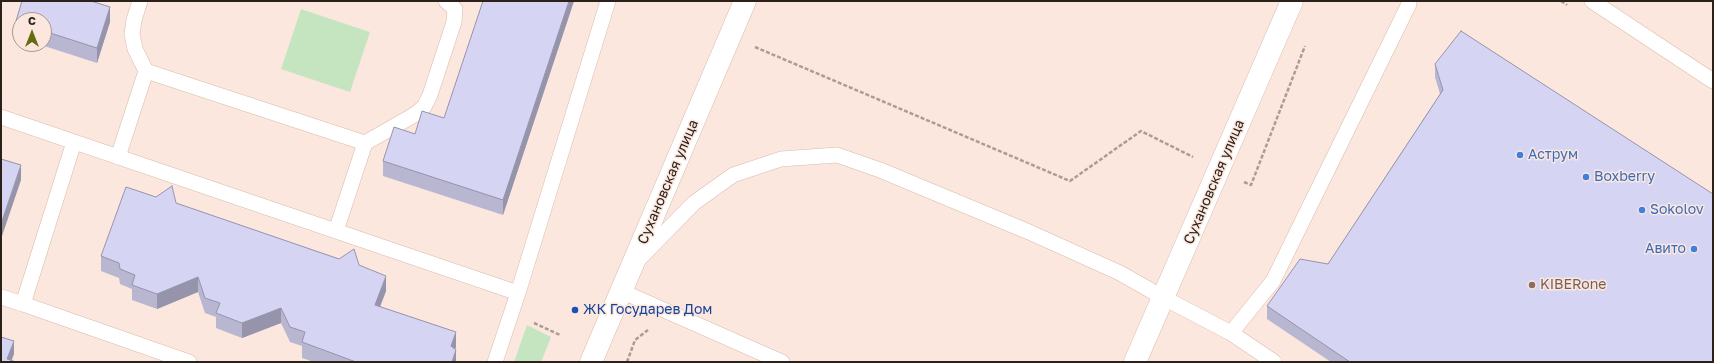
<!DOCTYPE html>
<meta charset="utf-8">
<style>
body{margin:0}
#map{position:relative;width:1714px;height:363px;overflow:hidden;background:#fbe7de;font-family:"Golos Text",sans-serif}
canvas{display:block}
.frame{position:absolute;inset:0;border:2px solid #2c201b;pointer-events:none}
.north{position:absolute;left:12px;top:12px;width:40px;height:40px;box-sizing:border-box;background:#fbe7de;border:1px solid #a89790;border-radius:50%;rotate:0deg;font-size:11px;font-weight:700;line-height:16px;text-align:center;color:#2c201b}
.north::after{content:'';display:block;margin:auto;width:14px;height:18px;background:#646b10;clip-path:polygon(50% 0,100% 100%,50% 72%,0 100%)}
</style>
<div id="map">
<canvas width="1714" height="363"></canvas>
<div class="frame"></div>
<div class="north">С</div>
</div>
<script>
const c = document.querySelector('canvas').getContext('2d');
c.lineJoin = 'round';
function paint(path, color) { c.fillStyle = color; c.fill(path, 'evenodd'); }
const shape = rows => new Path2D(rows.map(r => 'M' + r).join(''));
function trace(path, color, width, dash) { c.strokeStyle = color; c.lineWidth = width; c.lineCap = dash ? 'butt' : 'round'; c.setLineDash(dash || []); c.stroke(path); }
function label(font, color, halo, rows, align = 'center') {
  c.font = font + ' "Golos Text",sans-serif'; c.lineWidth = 3; c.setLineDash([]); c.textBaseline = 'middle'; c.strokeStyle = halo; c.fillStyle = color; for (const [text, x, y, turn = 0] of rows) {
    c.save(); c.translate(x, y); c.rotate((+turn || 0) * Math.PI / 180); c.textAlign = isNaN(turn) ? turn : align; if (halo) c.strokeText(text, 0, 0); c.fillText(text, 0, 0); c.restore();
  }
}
paint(shape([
 [301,9,370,32,350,92,281,69],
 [527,325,551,337,541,362,514,362]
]), '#c5e5c1');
const lane = shape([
 [1592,1,1713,81],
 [146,71,365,143],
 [1,117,518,293,495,362],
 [118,157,146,71,135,49,132,34,134,20,140,1],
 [336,231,365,143,414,115,424,107,430,95,454,22,455,9,446,1],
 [638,260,694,203,733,175,781,159,837,155,880,170,1029,232,1120,273,1164,298,1231,333,1274,362],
 [621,291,782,362],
 [518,293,608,1],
 [1,297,23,304,74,142],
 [23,304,189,362],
 [1231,333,1273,281,1409,4]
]);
const street = shape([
 [1135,362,1292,1]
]);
const secondary = shape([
 [591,362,745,1]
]);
trace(lane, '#d9baab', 16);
trace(street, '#d9baab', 23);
trace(secondary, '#d9baab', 23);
trace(shape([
 [1561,1,1567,5],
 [755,47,1070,181,1141,131,1193,157],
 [1244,182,1251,185,1305,46],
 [534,323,560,335],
 [627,362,635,340,648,330]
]), '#ad9c95', 2.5, [4, 2]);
trace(lane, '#fff', 15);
trace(street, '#fff', 22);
trace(secondary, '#fff', 22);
paint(shape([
 [22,1,95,1,95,2,110,7,110,22,97,63,38,44,44,44,44,20,20,20,20,38,16,36,16,21],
 [574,1,503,215,383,176,383,161,415,134,444,118],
 [1435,64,1713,362,1331,362,1267,319,1267,306,1328,264,1440,94,1435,77],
 [156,197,176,203,339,259,359,265,386,291,380,306,456,347,455,349,456,362,314,362,302,358,302,346,290,342,281,323,242,338,216,328,216,317,205,313,198,292,157,309,132,300,132,289,120,284,119,278,101,271,101,256]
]), '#b8b6d1');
paint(shape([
 [569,1,574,1,503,215,503,200],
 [110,7,110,22,97,63,97,48],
 [21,165,21,180,1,239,1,224],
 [386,276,386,291,375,320,375,305],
 [198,277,198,292,157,309,157,294],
 [281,308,281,323,242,338,242,323],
 [456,332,456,347,451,361,451,346],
 [14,341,14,354,11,362,7,359],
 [456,350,456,362,452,362]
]), '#9694aa');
const building = shape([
 [22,1,91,1,110,7,97,48,44,31,44,20,20,20,20,23,16,21,22,1],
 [483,1,569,1,503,200,383,161,394,127,415,134,422,111,444,118,483,1],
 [1461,31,1713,194,1713,362,1350,362,1267,306,1300,259,1328,264,1443,90,1435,64,1461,31],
 [1,159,21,165,1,224,1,159],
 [172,186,176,203,339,259,354,249,359,265,386,276,375,305,456,332,451,346,456,350,452,362,356,362,302,342,305,332,290,327,281,308,242,323,216,313,220,303,205,298,198,277,157,294,132,285,135,275,120,269,119,263,101,256,126,187,156,197,172,186],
 [1,337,14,341,7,359,16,362,1,362,1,337]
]);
paint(building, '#d6d4f3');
trace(building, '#9694aa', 1);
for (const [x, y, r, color] of [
 [1520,155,4,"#3f7fe0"],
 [1586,177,4,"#3f7fe0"],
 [1642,210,4,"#3f7fe0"],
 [1694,249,4,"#3f7fe0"],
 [1532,285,4,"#8d6e63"],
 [575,310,4,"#1a4fb4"]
]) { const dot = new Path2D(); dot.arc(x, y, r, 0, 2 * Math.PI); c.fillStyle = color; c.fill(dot); trace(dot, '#fbe7de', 1.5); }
label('14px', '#366cbe', '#fbe7de', [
 ["Аструм",1528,155],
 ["Boxberry",1594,177],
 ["Sokolov",1650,210],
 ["Авито",1686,249,"right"]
], 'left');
label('14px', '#2c201b', '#fbe7de', [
 ["Сухановская улица",668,182,-67],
 ["Сухановская улица",1214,182,-67]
]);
label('14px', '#785e54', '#fbe7de', [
 ["KIBERone",1540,285]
], 'left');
label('14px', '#164399', '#fbe7de', [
 ["ЖК Государев Дом",583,310]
], 'left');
</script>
